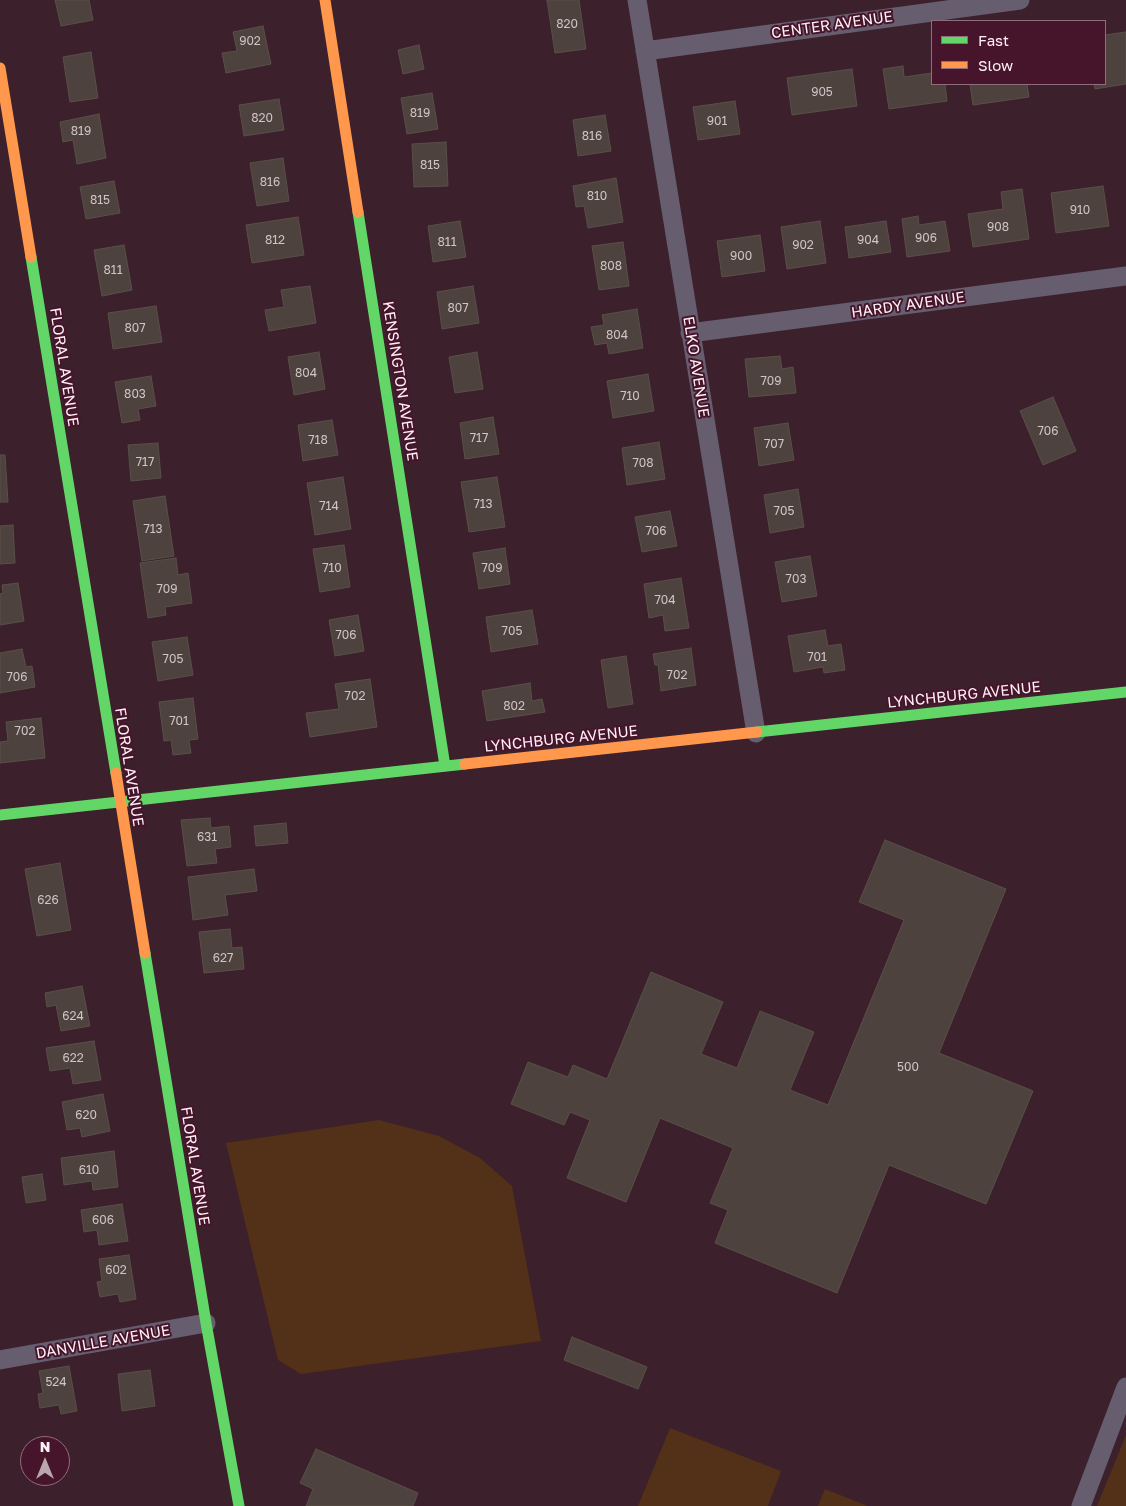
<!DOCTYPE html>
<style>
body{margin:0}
#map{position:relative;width:1126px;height:1506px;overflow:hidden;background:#3c202c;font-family:"Golos Text",sans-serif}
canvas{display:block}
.legend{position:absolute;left:931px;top:20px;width:175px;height:65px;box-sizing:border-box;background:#47152b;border:1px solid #906d7b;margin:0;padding:6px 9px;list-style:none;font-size:15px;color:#fef0f4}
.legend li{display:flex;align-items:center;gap:10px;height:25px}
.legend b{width:25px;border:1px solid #906d7b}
.north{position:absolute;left:20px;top:1436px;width:50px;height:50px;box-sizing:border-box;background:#47152b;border:1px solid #906d7b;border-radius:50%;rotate:0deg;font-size:14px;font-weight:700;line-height:20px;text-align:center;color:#fef0f4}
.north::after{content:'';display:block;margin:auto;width:18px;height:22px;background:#baa7ae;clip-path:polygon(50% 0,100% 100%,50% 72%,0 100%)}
</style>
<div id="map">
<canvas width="1126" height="1506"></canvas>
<ul class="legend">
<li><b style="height:6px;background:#63d668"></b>Fast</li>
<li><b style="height:6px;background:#ff974d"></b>Slow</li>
</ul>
<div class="north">N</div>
</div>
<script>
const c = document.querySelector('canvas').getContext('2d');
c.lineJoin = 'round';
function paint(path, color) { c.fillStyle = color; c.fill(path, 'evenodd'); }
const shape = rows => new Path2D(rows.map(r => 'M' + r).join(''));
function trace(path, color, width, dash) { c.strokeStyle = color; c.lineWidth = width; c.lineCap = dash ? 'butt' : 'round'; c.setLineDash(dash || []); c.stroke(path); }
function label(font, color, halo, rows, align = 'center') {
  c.font = font + ' "Golos Text",sans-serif'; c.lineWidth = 4; c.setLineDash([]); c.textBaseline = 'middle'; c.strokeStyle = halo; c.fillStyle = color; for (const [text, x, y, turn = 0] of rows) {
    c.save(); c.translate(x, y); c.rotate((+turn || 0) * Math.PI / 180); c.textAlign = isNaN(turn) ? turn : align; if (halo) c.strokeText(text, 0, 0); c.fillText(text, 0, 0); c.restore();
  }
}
paint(shape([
 [379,1120,439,1136,480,1158,512,1186,541,1341,301,1374,278,1360,226,1143],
 [670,1428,781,1471,768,1506,638,1506],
 [1126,1435,1126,1506,1097,1506],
 [825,1489,868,1506,818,1506]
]), '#533018');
const building = shape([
 [55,0,89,0,93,20,61,26,55,0],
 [547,0,579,0,586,49,555,53,547,0],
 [263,26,271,64,226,73,222,53,237,51,233,32,263,26],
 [1126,32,1126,84,1095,89,1094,84,1105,84,1105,35,1126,32],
 [419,45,424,69,403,74,398,50,419,45],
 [91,52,98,98,70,102,63,57,91,52],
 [903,66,904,77,932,73,932,84,945,84,947,101,889,109,883,69,903,66],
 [852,69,857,106,792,115,787,78,852,69],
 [970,84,1027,84,1029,97,973,105,970,84],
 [432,93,438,129,407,134,401,98,432,93],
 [279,99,284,130,244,136,239,105,279,99],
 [735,101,740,134,698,140,693,107,735,101],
 [99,114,106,158,77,164,73,140,63,142,60,122,99,114],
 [605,115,611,151,578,156,573,120,605,115],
 [446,142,448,186,414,187,412,144,446,142],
 [283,158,289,201,257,206,250,163,283,158],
 [616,178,623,222,588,228,584,206,576,207,573,186,616,178],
 [114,181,120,213,86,219,80,187,114,181],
 [1103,186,1109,226,1056,233,1051,193,1103,186],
 [1022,189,1029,239,973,247,968,214,1003,209,1001,192,1022,189],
 [918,216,919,225,945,221,950,251,907,257,902,219,918,216],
 [298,217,304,255,252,263,246,225,298,217],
 [460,221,466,257,433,262,428,226,460,221],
 [820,221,826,263,787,269,781,227,820,221],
 [886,221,891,252,849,258,845,227,886,221],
 [760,235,765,271,722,277,717,241,760,235],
 [623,242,629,286,599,290,592,246,623,242],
 [124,245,132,290,102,296,94,250,124,245],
 [310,286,316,323,269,331,265,310,284,307,281,290,310,286],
 [473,286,479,323,442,329,437,292,473,286],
 [156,306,162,342,113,349,108,313,156,306],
 [637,309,643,348,609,354,607,343,595,345,591,327,604,325,602,315,637,309],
 [319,352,325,389,294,395,288,357,319,352],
 [477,352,483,389,455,393,449,357,477,352],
 [780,356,782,369,793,367,796,393,749,397,745,359,780,356],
 [648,374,654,411,613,418,607,381,648,374],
 [151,376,156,406,138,409,140,420,122,423,115,382,151,376],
 [1053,397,1076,451,1043,465,1020,411,1053,397],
 [493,417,499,454,465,459,460,423,493,417],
 [332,420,338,455,303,461,298,425,332,420],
 [788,423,794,460,759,466,754,428,788,423],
 [659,442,665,479,627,485,622,448,659,442],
 [158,443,161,478,131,481,128,445,158,443],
 [0,455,5,455,8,502,0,502,0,455],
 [343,477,351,529,315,535,307,483,343,477],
 [497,477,505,527,469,532,461,482,497,477],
 [798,489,804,527,770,533,764,495,798,489],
 [165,496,174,556,142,561,133,501,165,496],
 [670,511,677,546,642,552,635,517,670,511],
 [13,525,15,563,0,564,0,526,13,525],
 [344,545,350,587,320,592,313,549,344,545],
 [505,548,510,584,479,589,473,553,505,548],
 [810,556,817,596,782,602,775,562,810,556],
 [176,558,178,575,188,573,192,603,165,607,166,615,148,618,140,563,176,558],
 [681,578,689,628,665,631,663,615,649,618,644,584,681,578],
 [18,583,24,621,0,625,0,594,3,593,2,585,18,583],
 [532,610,538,644,491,652,486,617,532,610],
 [358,615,364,651,335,656,329,620,358,615],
 [825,630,828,646,841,644,845,670,824,673,823,667,794,672,788,636,825,630],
 [187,637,193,675,158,681,152,642,187,637],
 [691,648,696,685,661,691,658,665,655,665,653,654,691,648],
 [22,649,26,667,32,666,35,687,0,693,0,653,22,649],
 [626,656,633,704,608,708,601,660,626,656],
 [370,679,377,727,310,737,306,713,339,709,335,684,370,679],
 [530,683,532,701,542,699,545,712,487,721,482,691,530,683],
 [193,698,198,739,189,740,191,753,173,755,171,740,164,741,159,702,193,698],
 [41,718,45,758,0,763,0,742,8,741,6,722,41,718],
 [210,818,211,828,229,826,231,847,215,849,217,863,187,866,181,820,210,818],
 [286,823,288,843,256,846,254,826,286,823],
 [885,840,1006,889,939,1053,1033,1091,986,1204,889,1165,837,1293,715,1243,728,1210,710,1203,733,1148,660,1118,626,1202,567,1178,590,1120,570,1112,564,1125,511,1104,528,1062,568,1077,573,1065,607,1079,651,972,723,1002,701,1054,737,1068,760,1011,814,1032,790,1090,828,1105,904,920,859,902,885,840],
 [60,863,71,930,37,936,25,869,60,863],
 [254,869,257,891,225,895,228,915,193,920,188,877,254,869],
 [230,929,232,948,242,947,244,969,204,973,199,932,230,929],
 [82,986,90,1026,61,1031,56,1005,47,1007,45,993,82,986],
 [94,1041,101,1080,73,1084,70,1068,50,1071,46,1048,94,1041],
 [103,1094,110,1131,82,1137,80,1128,67,1130,62,1102,103,1094],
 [114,1151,118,1187,93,1190,92,1181,64,1185,61,1158,114,1151],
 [42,1174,46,1200,26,1203,22,1177,42,1174],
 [122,1204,128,1241,99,1245,97,1230,84,1232,81,1210,122,1204],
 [129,1255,136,1299,120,1302,118,1294,100,1297,97,1282,102,1281,99,1259,129,1255],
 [572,1337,647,1367,638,1389,564,1360,572,1337],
 [69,1366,77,1411,61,1414,59,1405,40,1408,38,1394,43,1393,39,1371,69,1366],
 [150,1370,155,1406,122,1411,118,1374,150,1370],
 [316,1449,418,1493,413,1506,306,1506,313,1489,300,1483,316,1449]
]);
paint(building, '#4e423e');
trace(building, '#5a4f49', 1);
trace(shape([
 [637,0,756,733],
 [645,51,1020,0],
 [690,333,1126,276],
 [0,1360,206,1323],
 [1081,1506,1126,1387]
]), '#665d6f', 19);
trace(shape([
 [358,212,445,766],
 [31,257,116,773],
 [757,732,1126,692],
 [0,815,465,764],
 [145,953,206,1323,239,1506]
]), '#63d668', 11);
trace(shape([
 [325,0,358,212],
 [0,68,31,257],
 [465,764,757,732],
 [116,773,145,953]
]), '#ff974d', 11);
label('12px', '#d2c4c6', null, [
 ["820",567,24],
 ["902",250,41],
 ["905",822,92],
 ["819",420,113],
 ["820",262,118],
 ["901",717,121],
 ["819",81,131],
 ["816",592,136],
 ["815",430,165],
 ["816",270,182],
 ["810",597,196],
 ["815",100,200],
 ["910",1080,210],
 ["908",998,227],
 ["906",926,238],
 ["812",275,240],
 ["904",868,240],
 ["811",447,242],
 ["902",803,245],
 ["900",741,256],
 ["808",611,266],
 ["811",113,270],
 ["807",458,308],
 ["807",135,328],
 ["804",617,335],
 ["804",306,373],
 ["709",771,381],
 ["803",135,394],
 ["710",630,396],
 ["706",1048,431],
 ["717",479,438],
 ["718",318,440],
 ["707",774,444],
 ["717",145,462],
 ["708",643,463],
 ["713",483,504],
 ["714",329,506],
 ["705",784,511],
 ["713",153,529],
 ["706",656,531],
 ["710",332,568],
 ["709",492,568],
 ["703",796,579],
 ["709",167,589],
 ["704",665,600],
 ["705",512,631],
 ["706",346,635],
 ["701",817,657],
 ["705",173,659],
 ["702",677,675],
 ["706",17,677],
 ["702",355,696],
 ["802",514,706],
 ["701",179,721],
 ["702",25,731],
 ["631",207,837],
 ["626",48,900],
 ["627",223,958],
 ["624",73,1016],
 ["622",73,1058],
 ["500",908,1067],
 ["620",86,1115],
 ["610",89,1170],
 ["606",103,1220],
 ["602",116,1270],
 ["524",56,1382]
]);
label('15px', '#fef0f4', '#47152b', [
 ["CENTER AVENUE",832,25,-8],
 ["HARDY AVENUE",908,305,-8],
 ["FLORAL AVENUE",64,367,81],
 ["ELKO AVENUE",696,367,81],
 ["KENSINGTON AVENUE",400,381,81],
 ["LYNCHBURG AVENUE",964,695,-6],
 ["LYNCHBURG AVENUE",561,739,-6],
 ["FLORAL AVENUE",129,767,81],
 ["FLORAL AVENUE",195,1166,81],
 ["DANVILLE AVENUE",103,1342,-10]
]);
</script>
